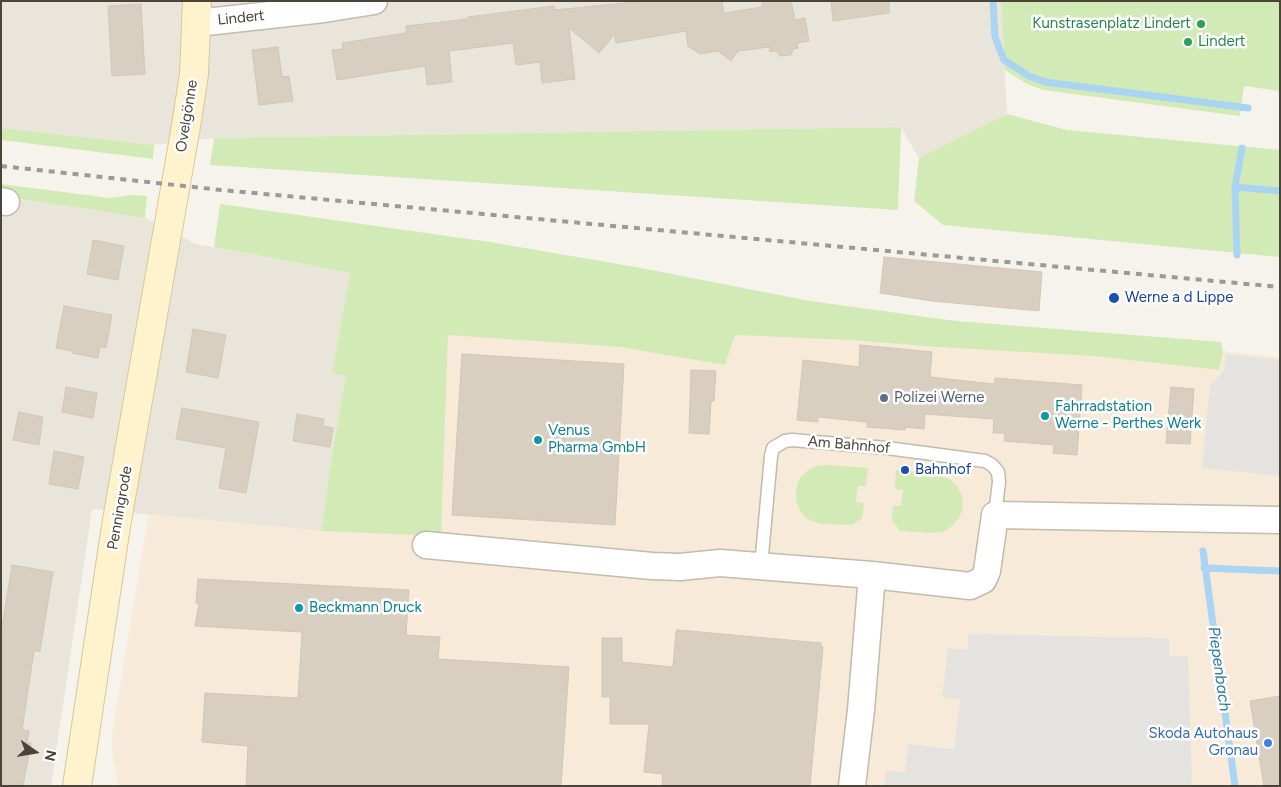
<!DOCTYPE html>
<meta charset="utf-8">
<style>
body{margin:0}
#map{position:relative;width:1281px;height:787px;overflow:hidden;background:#f6f3ec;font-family:Figtree,sans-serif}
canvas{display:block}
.frame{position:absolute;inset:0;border:2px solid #4b4439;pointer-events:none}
.north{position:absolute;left:10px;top:727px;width:50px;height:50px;-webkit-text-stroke:4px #fff;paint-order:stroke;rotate:103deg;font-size:14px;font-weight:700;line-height:20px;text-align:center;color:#4b4439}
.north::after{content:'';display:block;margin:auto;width:18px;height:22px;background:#4b4439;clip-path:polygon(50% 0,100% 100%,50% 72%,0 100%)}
</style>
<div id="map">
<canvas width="1281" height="787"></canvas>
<div class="frame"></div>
<div class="north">N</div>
</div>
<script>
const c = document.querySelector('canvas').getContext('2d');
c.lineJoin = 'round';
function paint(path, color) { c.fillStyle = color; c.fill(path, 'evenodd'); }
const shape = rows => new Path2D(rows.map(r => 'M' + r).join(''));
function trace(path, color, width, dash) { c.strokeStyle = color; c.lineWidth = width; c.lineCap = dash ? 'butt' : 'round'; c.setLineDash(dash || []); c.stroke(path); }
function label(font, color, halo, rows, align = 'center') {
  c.font = font + ' Figtree,sans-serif'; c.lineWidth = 5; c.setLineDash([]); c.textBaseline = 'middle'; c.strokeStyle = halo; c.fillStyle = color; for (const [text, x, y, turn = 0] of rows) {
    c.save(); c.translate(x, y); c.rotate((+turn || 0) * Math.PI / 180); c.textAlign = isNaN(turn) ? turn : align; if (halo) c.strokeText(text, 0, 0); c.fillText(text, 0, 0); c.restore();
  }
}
paint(shape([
 [1,1,1001,1,1007,114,919,158,901,127,214,138,154,145,1,128],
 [1,196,145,218,196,244,350,273,332,373,346,376,332,454,321,531,92,509,51,786,1,786]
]), '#eae5da');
paint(shape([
 [448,335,620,347,725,365,735,335,849,340,938,347,1092,356,1218,370,1223,351,1280,357,1280,786,118,786,113,757,112,736,149,514,321,531,441,535]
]), '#f7ead8');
paint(shape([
 [1001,1,1280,1,1280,91,1244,86,1240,116,1043,90,1027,84,1005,70],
 [1007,114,1067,130,1280,150,1280,257,943,225,914,201,919,158],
 [901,127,898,210,210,165,214,138],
 [1,128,154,145,153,159,1,140],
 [1,184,110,198,134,195,147,196,145,218,1,196],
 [220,204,490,242,641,268,810,301,956,321,1221,342,1223,351,1219,370,1092,356,938,347,849,340,735,335,725,365,620,347,448,335,441,536,321,531,332,454,346,376,332,373,350,273,214,247],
 [828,465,868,468,866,486,858,486,856,502,864,503,862,518,852,525,823,524,814,522,805,517,799,509,796,500,796,490,799,479,807,471,817,466],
 [896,470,939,474,949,479,957,486,962,496,963,508,959,518,952,526,943,532,933,533,900,531,892,520,893,506,901,506,903,490,895,489]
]), '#d2eab5');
paint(shape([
 [1226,354,1280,360,1280,476,1202,468,1210,386,1224,370],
 [969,634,1169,638,1169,656,1188,656,1192,786,884,786,886,771,905,772,908,744,954,749,960,700,942,697,948,648,967,650]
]), '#e5e3e0');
trace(shape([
 [993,1,995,37,1004,60,1029,76,1045,82,1248,108],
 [1235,187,1242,148],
 [1237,255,1235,187,1280,191],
 [1203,551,1235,786],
 [1204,568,1280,571]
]), '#a9d4f2', 7);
const building = shape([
 [645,1,722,1,724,13,762,7,762,1,791,1,795,20,805,18,809,41,797,43,798,48,793,49,791,55,780,56,776,51,770,52,769,47,738,51,731,61,718,51,700,54,688,46,686,31,616,43,615,34,599,53,569,28,575,79,542,83,540,62,516,65,513,43,449,51,452,82,427,85,425,66,337,80,332,50,343,49,342,43,406,33,406,26,468,19,468,17,554,6,554,10,645,1],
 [831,1,889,1,889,13,833,21,831,1],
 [141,4,145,74,112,76,108,6,141,4],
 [278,47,282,77,289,76,293,101,259,105,252,50,278,47],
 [93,240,124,246,118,280,87,274,93,240],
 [884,257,1042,272,1039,311,932,301,880,293,884,257],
 [64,306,112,315,106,348,100,347,98,358,72,353,72,351,56,348,64,306],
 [193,329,226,335,218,378,186,372,193,329],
 [860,345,932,352,930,377,994,384,995,378,1082,385,1077,455,1053,453,1054,445,1004,441,1005,433,993,433,994,419,925,414,924,429,905,427,905,430,867,427,867,422,818,417,818,422,797,420,803,360,859,367,860,345],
 [462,354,624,364,615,525,452,515,462,354],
 [691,370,716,371,714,401,711,401,709,434,689,433,691,370],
 [66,387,97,393,93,418,62,412,66,387],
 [1171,387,1194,389,1190,444,1166,443,1171,387],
 [182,408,259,422,246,493,219,488,226,448,176,439,182,408],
 [19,412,43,417,39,445,13,440,19,412],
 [297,414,324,419,323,426,333,428,330,447,293,441,297,414],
 [54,451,84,457,78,489,49,484,54,451],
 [12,565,53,572,40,651,34,651,22,730,29,731,27,743,31,743,23,786,1,786,1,633,12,565],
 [198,579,409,590,406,635,440,637,438,659,569,667,561,786,246,786,248,746,202,742,205,693,298,698,302,632,195,626,199,603,196,603,198,579],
 [678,630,821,643,821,647,823,647,810,786,662,786,663,774,644,772,649,724,610,724,610,697,602,697,602,638,622,638,622,662,673,667,676,631,678,630],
 [1280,696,1280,786,1264,786,1250,701,1280,696]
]);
paint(building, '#d8cfc1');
trace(building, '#d3c7b4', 1);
const service = shape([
 [761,566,771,456,773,448,785,441,792,440,887,448,985,461,992,465,998,472,999,482,995,515]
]);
const minor = shape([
 [197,23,324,9,374,1],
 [1,201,6,202],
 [426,545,652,566,680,567,720,563,872,575,970,586,983,580,987,571,995,515,1280,520],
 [852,786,861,710,872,575]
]);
const secondary = shape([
 [77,786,116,526,186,126,194,74,197,1]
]);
trace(service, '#c2bbae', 15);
trace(minor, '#c2bbae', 29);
trace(secondary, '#d6c79b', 30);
trace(service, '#fff', 12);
trace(minor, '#fff', 26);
trace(secondary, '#fff3cd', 28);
trace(shape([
 [1,166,221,190,1280,287]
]), '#9a9a9a', 4, [6, 6]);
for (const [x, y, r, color] of [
 [1201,24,5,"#2e9e5b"],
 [1188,42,5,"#2e9e5b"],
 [1114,298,6,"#1a4fb4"],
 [884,398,5,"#5c6f8a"],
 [1045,416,5,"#0f9aa8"],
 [538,440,5,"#0f9aa8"],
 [905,470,5,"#1a4fb4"],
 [299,608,5,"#0f9aa8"],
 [1268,743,5,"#3f7fe0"]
]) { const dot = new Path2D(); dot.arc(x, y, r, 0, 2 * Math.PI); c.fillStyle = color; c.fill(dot); trace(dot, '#fff', 2); }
label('15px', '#4b4439', '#fff', [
 ["Lindert",241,18,-6],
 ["Ovelgönne",187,116,-81],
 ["Am Bahnhof",849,445,5],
 ["Penningrode",120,508,-80]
]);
label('15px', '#27864d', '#fff', [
 ["Kunstrasenplatz Lindert",1191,24],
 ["Lindert",1198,42,"left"]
], 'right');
label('15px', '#164399', '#fff', [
 ["Werne a d Lippe",1125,298],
 ["Bahnhof",915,470]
], 'left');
label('15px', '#4e5e75', '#fff', [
 ["Polizei Werne",894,398]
], 'left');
label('15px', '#0d838f', '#fff', [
 ["Fahrradstation",1055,407],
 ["Werne - Perthes Werk",1055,424],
 ["Venus",548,431],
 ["Pharma GmbH",548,448],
 ["Beckmann Druck",309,608]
], 'left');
label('15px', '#366cbe', '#fff', [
 ["Skoda Autohaus",1258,734],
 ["Gronau",1258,751]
], 'right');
label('italic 16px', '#2e7ab2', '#fff', [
 ["Piepenbach",1219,669,82]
]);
</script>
